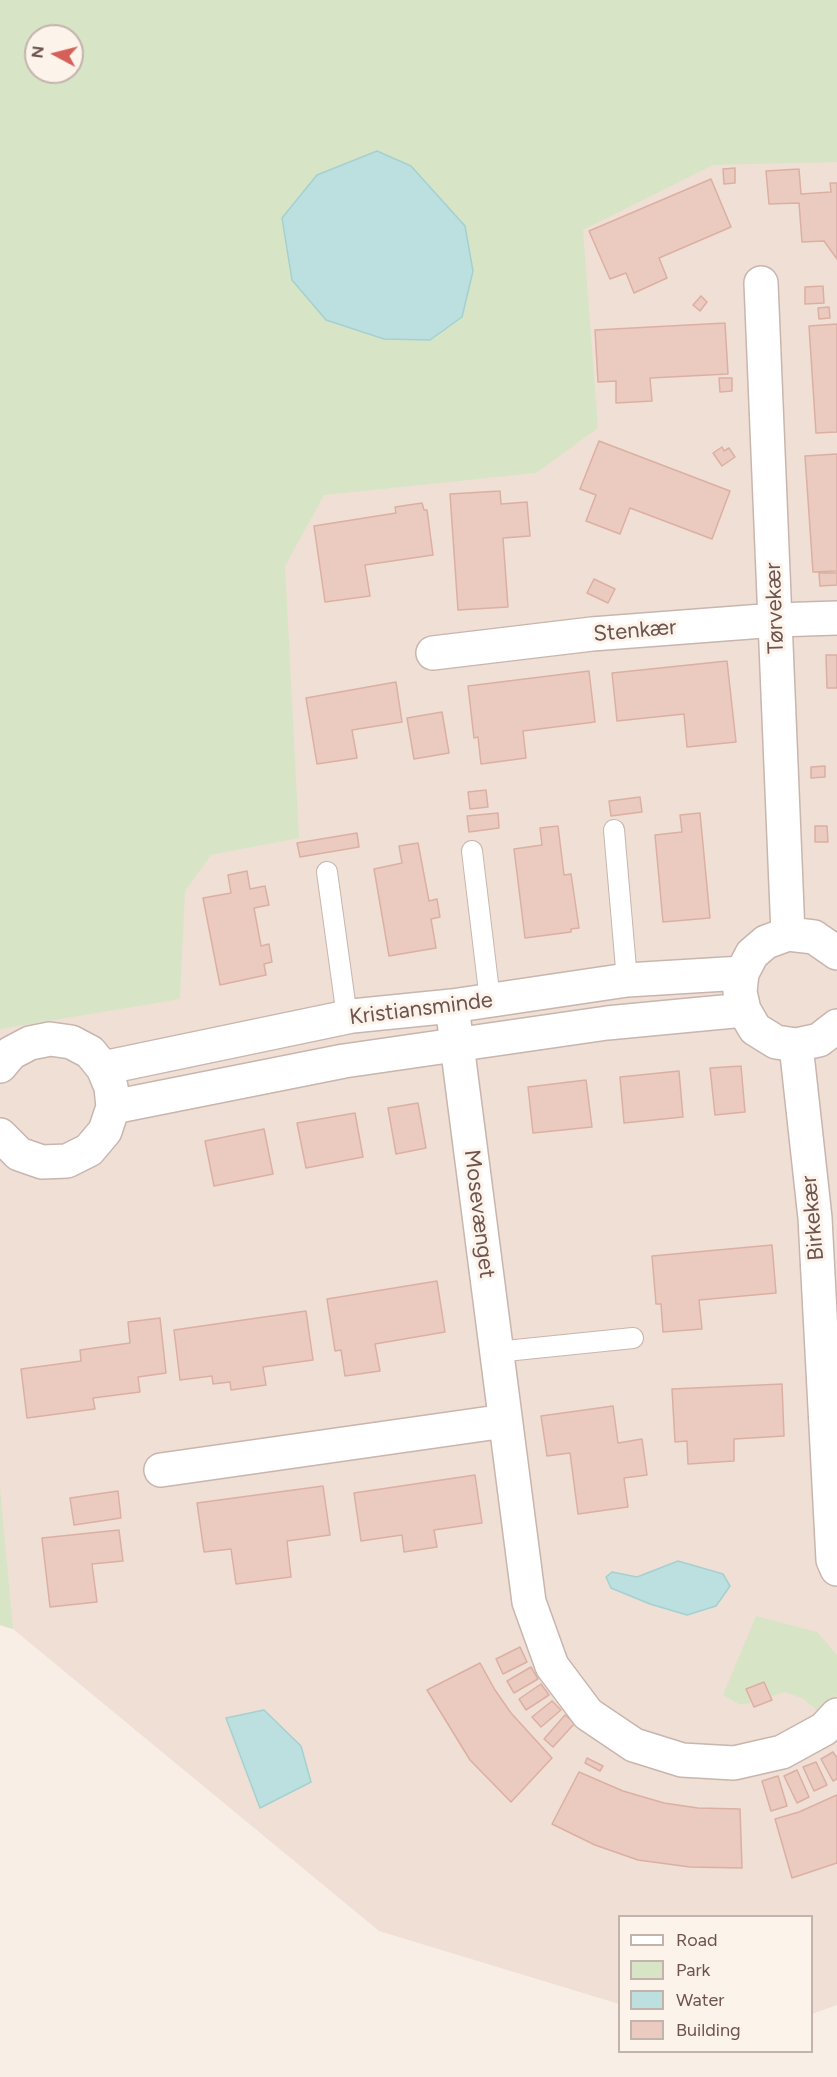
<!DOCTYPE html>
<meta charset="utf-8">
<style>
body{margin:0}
#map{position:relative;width:837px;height:2077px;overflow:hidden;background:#f9eee5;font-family:Figtree,sans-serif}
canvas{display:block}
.legend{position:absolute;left:618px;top:1915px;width:195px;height:138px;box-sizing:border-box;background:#fcf3eb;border:2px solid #c4b3ac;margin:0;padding:8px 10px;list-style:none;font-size:18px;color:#6f544e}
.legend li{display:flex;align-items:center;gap:12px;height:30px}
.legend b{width:30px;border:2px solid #c4b3ac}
.north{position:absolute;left:24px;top:24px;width:60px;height:60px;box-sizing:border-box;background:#fcf3eb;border:2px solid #c4b3ac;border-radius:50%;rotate:277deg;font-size:16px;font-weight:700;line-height:24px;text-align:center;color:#6f544e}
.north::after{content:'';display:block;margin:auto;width:21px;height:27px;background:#d46059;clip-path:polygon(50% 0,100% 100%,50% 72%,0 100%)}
</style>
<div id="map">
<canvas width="837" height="2077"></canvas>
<ul class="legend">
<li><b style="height:8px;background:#fff"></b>Road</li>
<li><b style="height:16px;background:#d7e5c6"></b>Park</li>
<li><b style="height:16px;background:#bce0df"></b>Water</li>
<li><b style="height:16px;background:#ebcac0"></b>Building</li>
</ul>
<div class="north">N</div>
</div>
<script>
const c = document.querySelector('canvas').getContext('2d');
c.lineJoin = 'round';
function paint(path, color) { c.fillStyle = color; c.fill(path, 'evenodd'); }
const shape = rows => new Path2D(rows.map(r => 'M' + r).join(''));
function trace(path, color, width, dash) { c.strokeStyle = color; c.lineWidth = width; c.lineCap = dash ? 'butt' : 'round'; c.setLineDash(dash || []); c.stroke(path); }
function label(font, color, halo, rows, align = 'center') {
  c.font = font + ' Figtree,sans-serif'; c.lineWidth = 6; c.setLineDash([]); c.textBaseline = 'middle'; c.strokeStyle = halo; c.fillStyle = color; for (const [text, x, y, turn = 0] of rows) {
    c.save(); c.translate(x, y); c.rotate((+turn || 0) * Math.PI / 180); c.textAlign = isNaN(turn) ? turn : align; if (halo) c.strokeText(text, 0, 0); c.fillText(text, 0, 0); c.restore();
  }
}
paint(shape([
 [0,0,837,0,837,2005,812,2014,812,1916,620,1916,619,2004,379,1931,13,1629,0,1625],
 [36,36,72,36,72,72,36,72]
]), '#f0dfd5');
paint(shape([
 [0,0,837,0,837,162,713,165,583,230,598,428,536,473,324,495,285,566,299,838,211,855,185,891,180,999,0,1029],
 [36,36,72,36,72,72,36,72],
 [0,1488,13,1629,0,1625],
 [756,1616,817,1632,837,1655,837,1695,820,1713,804,1699,785,1692,747,1704,739,1704,723,1695]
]), '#d7e5c6');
const water = shape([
 [377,151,411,166,465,226,473,271,462,317,430,340,384,339,326,320,292,280,282,218,317,175,377,151],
 [678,1561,723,1574,730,1586,716,1606,687,1615,650,1604,611,1588,606,1577,612,1572,637,1577,678,1561],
 [264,1710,301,1746,311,1782,260,1808,226,1718,264,1710]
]);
paint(water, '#bce0df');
trace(water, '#a4d1d0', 1.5);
const building = shape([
 [735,168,735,183,724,184,723,169,735,168],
 [799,169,801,194,831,192,830,183,837,183,837,259,824,241,802,242,799,203,769,204,766,171,799,169],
 [711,179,731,227,659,258,667,278,634,293,626,273,610,279,589,231,711,179],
 [823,286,824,303,805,304,805,287,823,286],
 [701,296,707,302,700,311,693,305,701,296],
 [829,307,830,318,819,319,818,308,829,307],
 [725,323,728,374,650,378,652,401,616,403,616,381,598,382,595,330,725,323],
 [837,324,837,432,816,433,809,326,837,324],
 [719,378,732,378,732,391,720,392,719,378],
 [599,441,730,491,712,539,630,508,620,534,586,521,596,495,580,489,599,441],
 [722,447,724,451,729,448,735,457,722,466,713,453,722,447],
 [837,454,837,571,813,572,805,456,837,454],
 [500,491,501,504,527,502,530,536,503,538,508,607,458,610,450,494,500,491],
 [422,503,424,510,427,510,433,555,365,565,370,596,325,602,314,526,396,513,395,507,422,503],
 [819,573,837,573,837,585,820,586,819,573],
 [594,579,615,589,608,603,587,593,594,579],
 [826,655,837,655,837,688,827,688,826,655],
 [727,661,736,742,687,747,684,714,617,721,612,673,727,661],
 [589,671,595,722,523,731,526,758,481,764,478,737,474,738,468,686,589,671],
 [396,682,402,722,352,730,357,758,317,764,306,698,396,682],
 [442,712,449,753,414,759,407,718,442,712],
 [825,766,825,777,811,778,811,767,825,766],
 [486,790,488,807,470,809,468,792,486,790],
 [640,797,642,812,611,816,609,801,640,797],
 [498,813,499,828,469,832,467,816,498,813],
 [700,813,710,918,663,922,655,835,682,832,680,815,700,813],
 [558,826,564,875,571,874,579,928,571,929,571,932,525,938,514,849,542,845,540,828,558,826],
 [815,826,827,826,828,842,815,842,815,826],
 [357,833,359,847,300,857,297,843,357,833],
 [418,843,429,901,437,899,440,917,431,919,436,948,389,956,374,869,402,863,399,846,418,843],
 [247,871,250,889,265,886,269,905,254,908,261,946,269,944,272,962,264,964,266,975,220,985,203,898,231,893,228,875,247,871],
 [741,1066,745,1112,715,1115,710,1068,741,1066],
 [679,1071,683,1117,624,1123,620,1077,679,1071],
 [586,1080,592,1127,533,1133,528,1087,586,1080],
 [418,1103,426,1148,396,1154,388,1108,418,1103],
 [355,1113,363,1157,306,1168,297,1123,355,1113],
 [264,1129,273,1174,214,1186,205,1141,264,1129],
 [772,1245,776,1293,699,1300,702,1329,663,1332,661,1304,656,1304,652,1256,772,1245],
 [437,1281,445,1332,375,1344,380,1371,345,1376,341,1350,335,1351,327,1299,437,1281],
 [306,1311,313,1360,263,1367,266,1385,231,1390,230,1382,213,1384,212,1376,180,1380,174,1330,306,1311],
 [160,1318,166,1373,138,1377,140,1392,93,1398,95,1409,27,1418,21,1369,81,1361,80,1350,130,1343,128,1322,160,1318],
 [782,1384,784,1436,734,1439,734,1461,688,1464,687,1441,675,1442,672,1389,782,1384],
 [613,1406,618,1443,642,1439,647,1475,624,1478,628,1507,578,1514,570,1453,547,1456,541,1416,613,1406],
 [475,1475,482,1523,434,1530,437,1547,404,1552,402,1535,361,1541,354,1493,475,1475],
 [323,1486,330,1535,287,1541,291,1577,236,1584,231,1549,204,1552,197,1503,323,1486],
 [118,1491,121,1518,74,1525,70,1498,118,1491],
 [119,1530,123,1561,92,1564,97,1602,50,1607,42,1538,119,1530],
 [520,1647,527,1662,503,1674,496,1659,520,1647],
 [480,1663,495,1690,511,1713,552,1758,511,1802,470,1760,427,1690,480,1663],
 [531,1667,538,1679,514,1693,507,1681,531,1667],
 [764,1682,772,1700,754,1707,746,1689,764,1682],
 [541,1684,549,1695,526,1710,519,1699,541,1684],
 [552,1701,561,1710,541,1727,532,1717,552,1701],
 [565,1715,575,1723,553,1747,544,1739,565,1715],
 [833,1752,837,1758,837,1779,833,1781,821,1759,833,1752],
 [587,1758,603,1766,600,1771,585,1763,587,1758],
 [816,1762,827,1785,814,1791,803,1767,816,1762],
 [797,1770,809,1797,797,1803,784,1776,797,1770],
 [579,1772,623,1791,664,1803,698,1808,740,1809,742,1868,690,1867,638,1860,595,1845,552,1824,579,1772],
 [778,1776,787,1806,771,1811,762,1781,778,1776],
 [837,1795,837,1863,792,1878,775,1819,799,1812,837,1795]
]);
paint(building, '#ebcac0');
trace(building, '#dcafa3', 1.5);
const lane = shape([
 [614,830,627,980],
 [472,851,490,1000],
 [327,872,347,1017],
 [496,1352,633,1338]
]);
const street = shape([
 [761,283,788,934],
 [433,653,592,634,776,620,837,618],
 [837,953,814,937,788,934,766,942,752,954,742,973,740,992,744,1010,755,1029,776,1042,796,1045,819,1040,837,1026],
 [452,1006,529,1602,552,1666,588,1714,634,1745,682,1760,734,1763,782,1752,824,1729,837,1715],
 [796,1045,815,1218,833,1560,837,1569],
 [0,1066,11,1053,30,1043,50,1039,71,1042,90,1052,103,1068,111,1087,113,1107,105,1131,89,1150,67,1161,42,1162,19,1154,0,1135],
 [103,1068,352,1016,452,1006,627,980,742,973],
 [113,1107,344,1061,607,1023,744,1010],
 [161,1470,505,1421]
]);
trace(lane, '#c9b5ad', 22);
trace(street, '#c9b5ad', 36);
trace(lane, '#fff', 20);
trace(street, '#fff', 33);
label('22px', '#6f544e', '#fcf3eb', [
 ["Tørvekær",775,608,-92],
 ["Stenkær",635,631,-5],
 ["Kristiansminde",421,1009,-7],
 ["Mosevænget",479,1214,83],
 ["Birkekær",813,1218,-95]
]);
</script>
